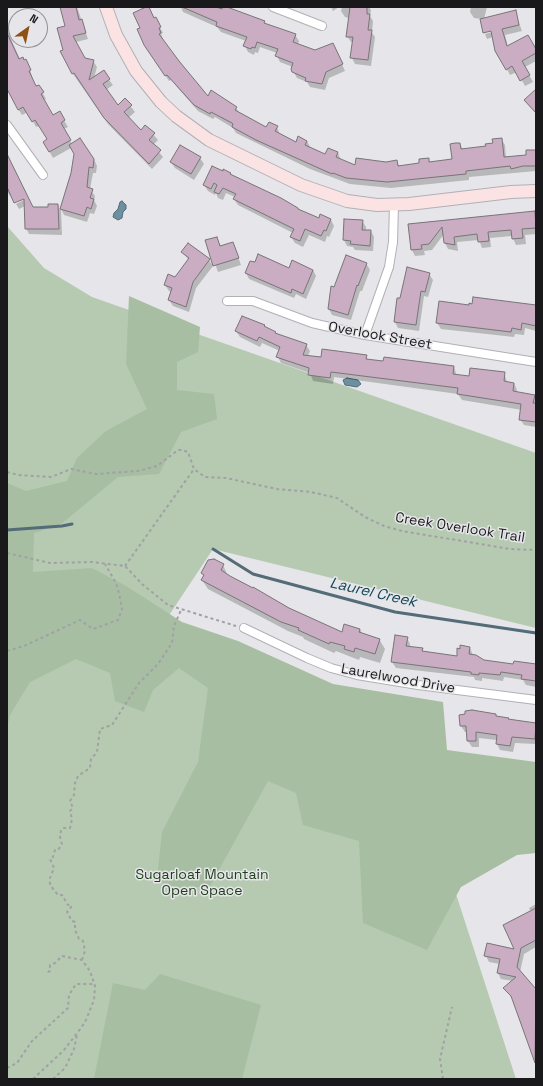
<!DOCTYPE html>
<style>
body{margin:0}
#map{position:relative;width:543px;height:1086px;overflow:hidden;background:#e6e5e9;font-family:"Space Grotesk",sans-serif}
canvas{display:block}
.frame{position:absolute;inset:0;border:8px solid #19191b;pointer-events:none}
.north{position:absolute;left:8px;top:8px;width:40px;height:40px;box-sizing:border-box;background:#e6e5e9;border:1px solid #949397;border-radius:50%;rotate:33deg;font-size:11px;font-weight:700;line-height:16px;text-align:center;color:#19191b}
.north::after{content:'';display:block;margin:auto;width:14px;height:18px;background:#8f5215;clip-path:polygon(50% 0,100% 100%,50% 72%,0 100%)}
</style>
<div id="map">
<canvas width="543" height="1086"></canvas>
<div class="frame"></div>
<div class="north">N</div>
</div>
<script>
const c = document.querySelector('canvas').getContext('2d');
c.lineJoin = 'round';
function paint(path, color) { c.fillStyle = color; c.fill(path, 'evenodd'); }
const shape = rows => new Path2D(rows.map(r => 'M' + r).join(''));
function trace(path, color, width, dash) { c.strokeStyle = color; c.lineWidth = width; c.lineCap = dash ? 'butt' : 'round'; c.setLineDash(dash || []); c.stroke(path); }
function label(font, color, halo, rows, align = 'center') {
  c.font = font + ' "Space Grotesk",sans-serif'; c.lineWidth = 3; c.setLineDash([]); c.textBaseline = 'middle'; c.strokeStyle = halo; c.fillStyle = color; for (const [text, x, y, turn = 0] of rows) {
    c.save(); c.translate(x, y); c.rotate((+turn || 0) * Math.PI / 180); c.textAlign = isNaN(turn) ? turn : align; if (halo) c.strokeText(text, 0, 0); c.fillText(text, 0, 0); c.restore();
  }
}
paint(shape([
 [7,226,44,268,92,297,536,453,536,628,213,549,154,638,431,817,516,1079,7,1079]
]), '#b5cab1');
paint(shape([
 [129,296,200,327,198,352,177,362,177,390,214,394,217,419,181,432,159,474,118,477,60,525,34,533,33,572,92,568,126,586,182,622,238,641,333,684,443,702,447,750,536,762,536,853,517,855,461,887,427,950,363,923,359,841,303,825,296,793,268,781,210,886,174,889,157,879,162,832,198,762,208,688,179,668,153,690,144,712,115,701,110,673,76,659,30,682,10,715,7,729,7,483,26,491,67,481,77,458,106,431,147,409,126,364],
 [160,974,261,1005,242,1079,94,1079,113,983,145,990]
]), '#a7bea3');
const water = shape([
 [122,201,126,205,126,209,123,212,122,218,118,220,113,217,114,213,118,209,120,202,122,201],
 [347,378,358,380,361,384,357,387,345,385,343,380,347,378]
]);
paint(water, '#6c90a0');
trace(water, '#536c78', 1);
paint(shape([
 [61,7,77,7,88,39,76,42,84,59,93,61,97,67,94,78,109,80,113,85,106,90,117,106,125,99,135,112,128,118,141,131,146,126,158,140,153,145,163,157,152,169,108,124,73,74,62,52,65,50,67,26],
 [148,7,163,33,161,34,163,39,162,40,208,97,236,108,240,114,267,129,277,127,280,135,296,143,307,141,310,147,326,156,338,153,341,160,356,167,396,161,400,167,420,164,428,159,431,163,453,160,460,144,463,150,487,147,501,139,505,145,506,158,527,156,536,151,536,171,469,177,469,180,391,188,350,184,310,169,236,133,233,128,215,117,213,119,198,111,171,80,169,81,149,51,142,28],
 [181,7,219,7,223,9,224,7,264,22,266,25,295,35,299,41,298,44,315,51,336,51,345,71,329,78,325,90,310,87,307,82,297,78,292,69,293,67,280,62,277,56,277,53,260,47,258,53,255,52,254,55,248,52,245,46,246,41,221,32,217,27,183,12],
 [331,7,339,7,333,11],
 [342,7,369,7,371,10,370,16,373,21,372,33,375,37,371,66,355,64,352,58,353,43,351,42,347,36,349,18,345,17,341,11],
 [471,7,487,7,484,19,515,12,522,31,505,35,508,47,536,52,536,61,525,67,533,82,525,86,517,72,510,75,496,50,493,37,487,39,485,34,496,31,495,29,484,33,481,19,474,18,470,12],
 [7,24,11,39,20,59,29,67,36,88,39,86,46,99,44,100,53,116,59,112,68,127,64,129,72,144,94,159,97,166,96,173,93,173,90,189,95,196,94,200,97,206,94,214,90,213,87,222,64,215,61,209,62,235,29,234,26,228,25,206,19,209,16,204,28,198,33,208,49,208,58,205,60,210,72,173,75,154,71,148,53,158,44,142,48,140,40,126,36,127,28,112,22,115,18,109,7,85],
 [536,90,536,114,525,100],
 [7,156,12,195,10,196,7,191],
 [200,158,204,164,194,180,175,168,171,162],
 [223,172,230,174,232,176,299,211,319,219,321,216,331,220,334,226,329,237,327,236,325,242,309,235,303,247,295,243,291,237,293,233,238,205,234,199,235,197,226,193,223,200,218,198,216,193,215,195,208,191,204,185],
 [534,212,536,215,536,234,525,235,526,244,516,245,512,236,490,238,491,247,482,248,479,240,457,242,458,251,448,249,445,243,444,234,432,250,424,251,425,255,415,256,412,250,409,224],
 [345,220,362,221,366,227,366,231,371,231,374,237,373,251,355,250,353,247,347,246,344,240],
 [216,238,221,246,233,243,241,265,218,272,207,241],
 [182,252,209,260,213,266,196,288,189,312,173,306,169,300,172,292,169,291,165,285,175,278,189,260],
 [366,263,370,270,362,291,360,291,351,320,332,315,329,309,335,288],
 [289,269,313,270,316,276,306,299,296,294,294,298,249,279,246,273],
 [429,274,433,280,428,297,424,296,419,331,398,328,395,322,401,299],
 [535,303,536,331,525,328,524,335,515,334,514,337,441,329,437,323,470,306,535,306],
 [264,326,276,335,306,345,310,351,308,356,322,358,366,356,368,360,454,367,457,376,470,377,504,373,507,382,514,383,517,390,517,393,536,396,536,427,524,425,520,419,522,410,462,400,458,394,334,377,333,384,313,381,310,373,281,363,278,357,280,351,262,343,260,347,240,337,236,331],
 [223,565,228,576,289,609,343,633,360,629,363,635,379,639,385,649,380,663,360,657,359,660,336,651,334,653,304,639,303,637,288,631,208,589,202,580,204,577,202,573],
 [407,638,410,644,410,647,422,649,424,652,457,657,470,648,473,655,483,661,514,665,536,665,536,687,526,685,523,680,504,677,503,681,482,678,482,681,475,680,474,677,396,668,392,662],
 [496,715,497,717,508,719,509,721,536,724,536,744,515,743,513,752,500,750,497,744,497,740,479,738,479,747,472,747,468,741,467,732,465,732,461,726],
 [536,904,536,947,524,954,520,972,536,992,535,1056,513,1000,505,988,513,981,501,979,498,973,500,964,489,962,486,956,516,950,531,912,529,908]
]), '#0003');
trace(shape([
 [7,530,62,526,72,524],
 [213,549,253,574,395,612,536,633]
]), '#536c78', 3);
const building = shape([
 [60,7,76,7,79,20,82,19,86,33,73,36,85,58,94,60,89,80,104,70,110,79,103,84,118,105,125,98,132,105,124,112,141,130,145,125,155,133,149,140,161,150,149,164,104,118,74,73,72,74,60,51,63,50,57,28,65,26,60,7],
 [146,7,149,7,154,18,156,17,161,27,159,28,161,33,159,34,179,61,208,96,211,90,237,107,235,110,266,127,269,122,278,126,275,131,296,142,298,136,307,141,305,145,325,154,328,148,338,152,336,157,355,165,356,158,386,162,397,160,398,166,419,163,419,159,429,158,429,162,452,159,450,144,455,143,460,143,461,149,486,146,485,144,493,143,492,139,502,138,504,157,526,155,526,150,536,150,536,166,523,166,511,169,510,166,466,171,466,174,387,182,346,178,333,173,332,174,256,140,232,127,233,124,232,123,211,112,210,114,194,105,167,75,165,76,144,45,137,29,140,28,133,13,146,7],
 [182,7,216,7,222,9,223,7,227,7,265,21,264,23,296,34,293,42,315,50,333,43,343,64,326,72,322,84,305,81,306,78,292,72,291,69,293,63,275,56,278,49,257,42,255,48,252,47,251,49,243,46,247,37,216,26,217,22,182,7],
 [350,7,367,7,367,14,370,14,368,30,372,30,368,60,350,58,353,37,346,37,350,7],
 [516,10,519,25,502,29,507,46,528,35,536,49,536,53,522,61,530,75,520,81,512,66,506,70,495,51,491,31,483,33,480,19,516,10],
 [7,33,19,59,23,57,24,60,26,59,31,70,29,71,36,86,39,85,44,92,41,94,53,115,60,111,65,120,61,123,71,140,49,152,43,142,47,139,35,120,32,122,23,107,18,110,7,89,7,33],
 [536,89,536,113,524,100,536,89],
 [80,138,94,159,93,168,89,167,87,187,93,189,90,198,94,199,91,209,87,207,84,216,60,209,71,173,74,154,69,145,80,138],
 [180,145,201,157,191,174,170,162,180,145],
 [7,154,33,207,48,207,48,204,58,204,59,229,25,229,24,199,14,203,7,187,7,154],
 [212,166,223,171,223,169,231,173,230,174,281,198,298,208,298,209,319,218,320,214,331,219,326,231,324,230,321,236,305,229,300,241,290,237,294,229,233,199,236,194,223,188,219,194,214,192,217,185,214,183,211,189,203,185,212,166],
 [535,211,536,228,522,229,523,238,512,239,511,230,488,232,489,241,478,242,477,234,454,237,455,245,444,243,442,227,429,244,421,245,422,249,411,250,408,224,535,211],
 [344,219,363,220,362,230,371,230,370,246,350,244,351,241,343,240,344,219],
 [217,237,220,246,233,242,239,258,213,266,205,240,217,237],
 [188,243,210,259,193,282,186,307,168,300,172,288,164,285,168,274,175,277,189,258,181,252,188,243],
 [258,254,289,268,292,260,313,270,303,294,292,289,291,293,245,273,250,261,255,262,258,254],
 [346,255,367,263,358,286,357,285,348,315,328,309,331,286,334,287,346,255],
 [407,267,430,273,425,292,421,291,416,325,394,322,397,298,400,298,407,267],
 [473,297,536,305,536,326,522,323,521,330,512,328,511,332,436,323,439,301,469,305,469,303,472,304,473,297],
 [242,316,265,325,264,326,276,332,275,333,307,344,303,355,321,357,322,349,367,355,366,359,383,361,384,357,454,366,453,374,469,376,470,368,505,372,504,381,514,383,513,391,535,395,533,403,536,403,536,422,519,420,521,404,457,394,458,388,331,372,330,378,308,375,309,368,276,357,280,347,259,337,257,341,235,331,242,316],
 [214,559,224,564,221,570,230,576,253,588,253,587,289,608,342,632,344,624,360,629,359,632,380,639,375,654,355,648,354,652,344,649,345,646,330,642,329,644,298,630,299,628,281,622,201,580,204,575,201,573,208,560,214,559],
 [395,635,408,637,406,646,423,648,422,651,457,656,457,648,460,649,460,645,470,647,469,654,476,655,484,660,513,664,514,661,536,664,536,681,521,679,522,675,501,672,500,675,479,673,479,675,471,674,471,672,391,662,395,635],
 [472,710,496,714,496,716,509,718,508,719,536,723,535,739,512,737,510,746,496,744,497,735,476,732,476,741,467,741,466,726,460,726,459,715,465,714,465,711,472,710],
 [536,908,536,940,521,948,517,967,536,989,535,1063,511,996,503,988,516,977,497,973,500,959,484,956,487,943,514,949,503,925,536,908]
]);
paint(building, '#caacc3');
trace(building, '#787477', 1);
const street = shape([
 [273,7,322,26],
 [7,125,43,175],
 [227,301,253,301,312,323,365,335,536,362],
 [365,335,389,267,393,242,394,205],
 [244,628,307,658,331,668,357,675,418,685,536,700]
]);
const secondary = shape([
 [106,7,116,35,136,71,161,102,176,116,209,140,301,185,347,201,377,205,409,204,511,192,536,191]
]);
trace(street, '#b2b0b5', 10);
trace(secondary, '#b2b0b5', 14);
trace(shape([
 [7,472,18,475,51,477,71,469,96,474,138,471,157,466,178,450,182,450,188,452,194,469,205,477,226,478,277,489,311,492,337,498,365,517,384,526,402,531,510,549,536,550],
 [7,553,50,563,92,562,125,566,142,584,168,605,236,626],
 [125,566,194,469],
 [7,651,24,646,80,620,93,629,118,620,122,609,119,593,116,583,105,564],
 [82,960,85,951,83,941,79,939,75,930,75,922,72,921,67,912,72,906,68,905,62,895,58,895,50,885,50,878,54,868,50,859,53,857,55,850,58,850,62,844,60,839,61,830,63,828,70,828,72,819,70,811,73,808,70,801,74,795,75,783,78,776,90,768,91,759,97,752,100,729,112,725,139,683,158,664,172,643,174,626,181,610],
 [7,1068,17,1063,32,1041,68,1008,69,995,76,984,93,984],
 [33,1079,64,1050,81,1028,86,1020,94,1000,95,986,90,971,82,960,62,956,55,963,50,965,50,971,46,973],
 [53,1079,65,1068,74,1049,77,1035],
 [443,1079,440,1059,452,1007]
]), '#a1a1a4', 2, [3, 3]);
trace(street, '#fff', 8);
trace(secondary, '#fbe2e3', 12);
label('14px', '#19191b', '#e6e5e9', [
 ["Overlook Street",380,336,10],
 ["Creek Overlook Trail",460,528,9],
 ["Laurelwood Drive",398,679,10]
]);
label('14px', '#1d3f18', '#e6e5e9', [
 ["Sugarloaf Mountain",202,875],
 ["Open Space",202,891]
]);
label('italic 15px', '#104457', '#e6e5e9', [
 ["Laurel Creek",373,593,13]
]);
</script>
